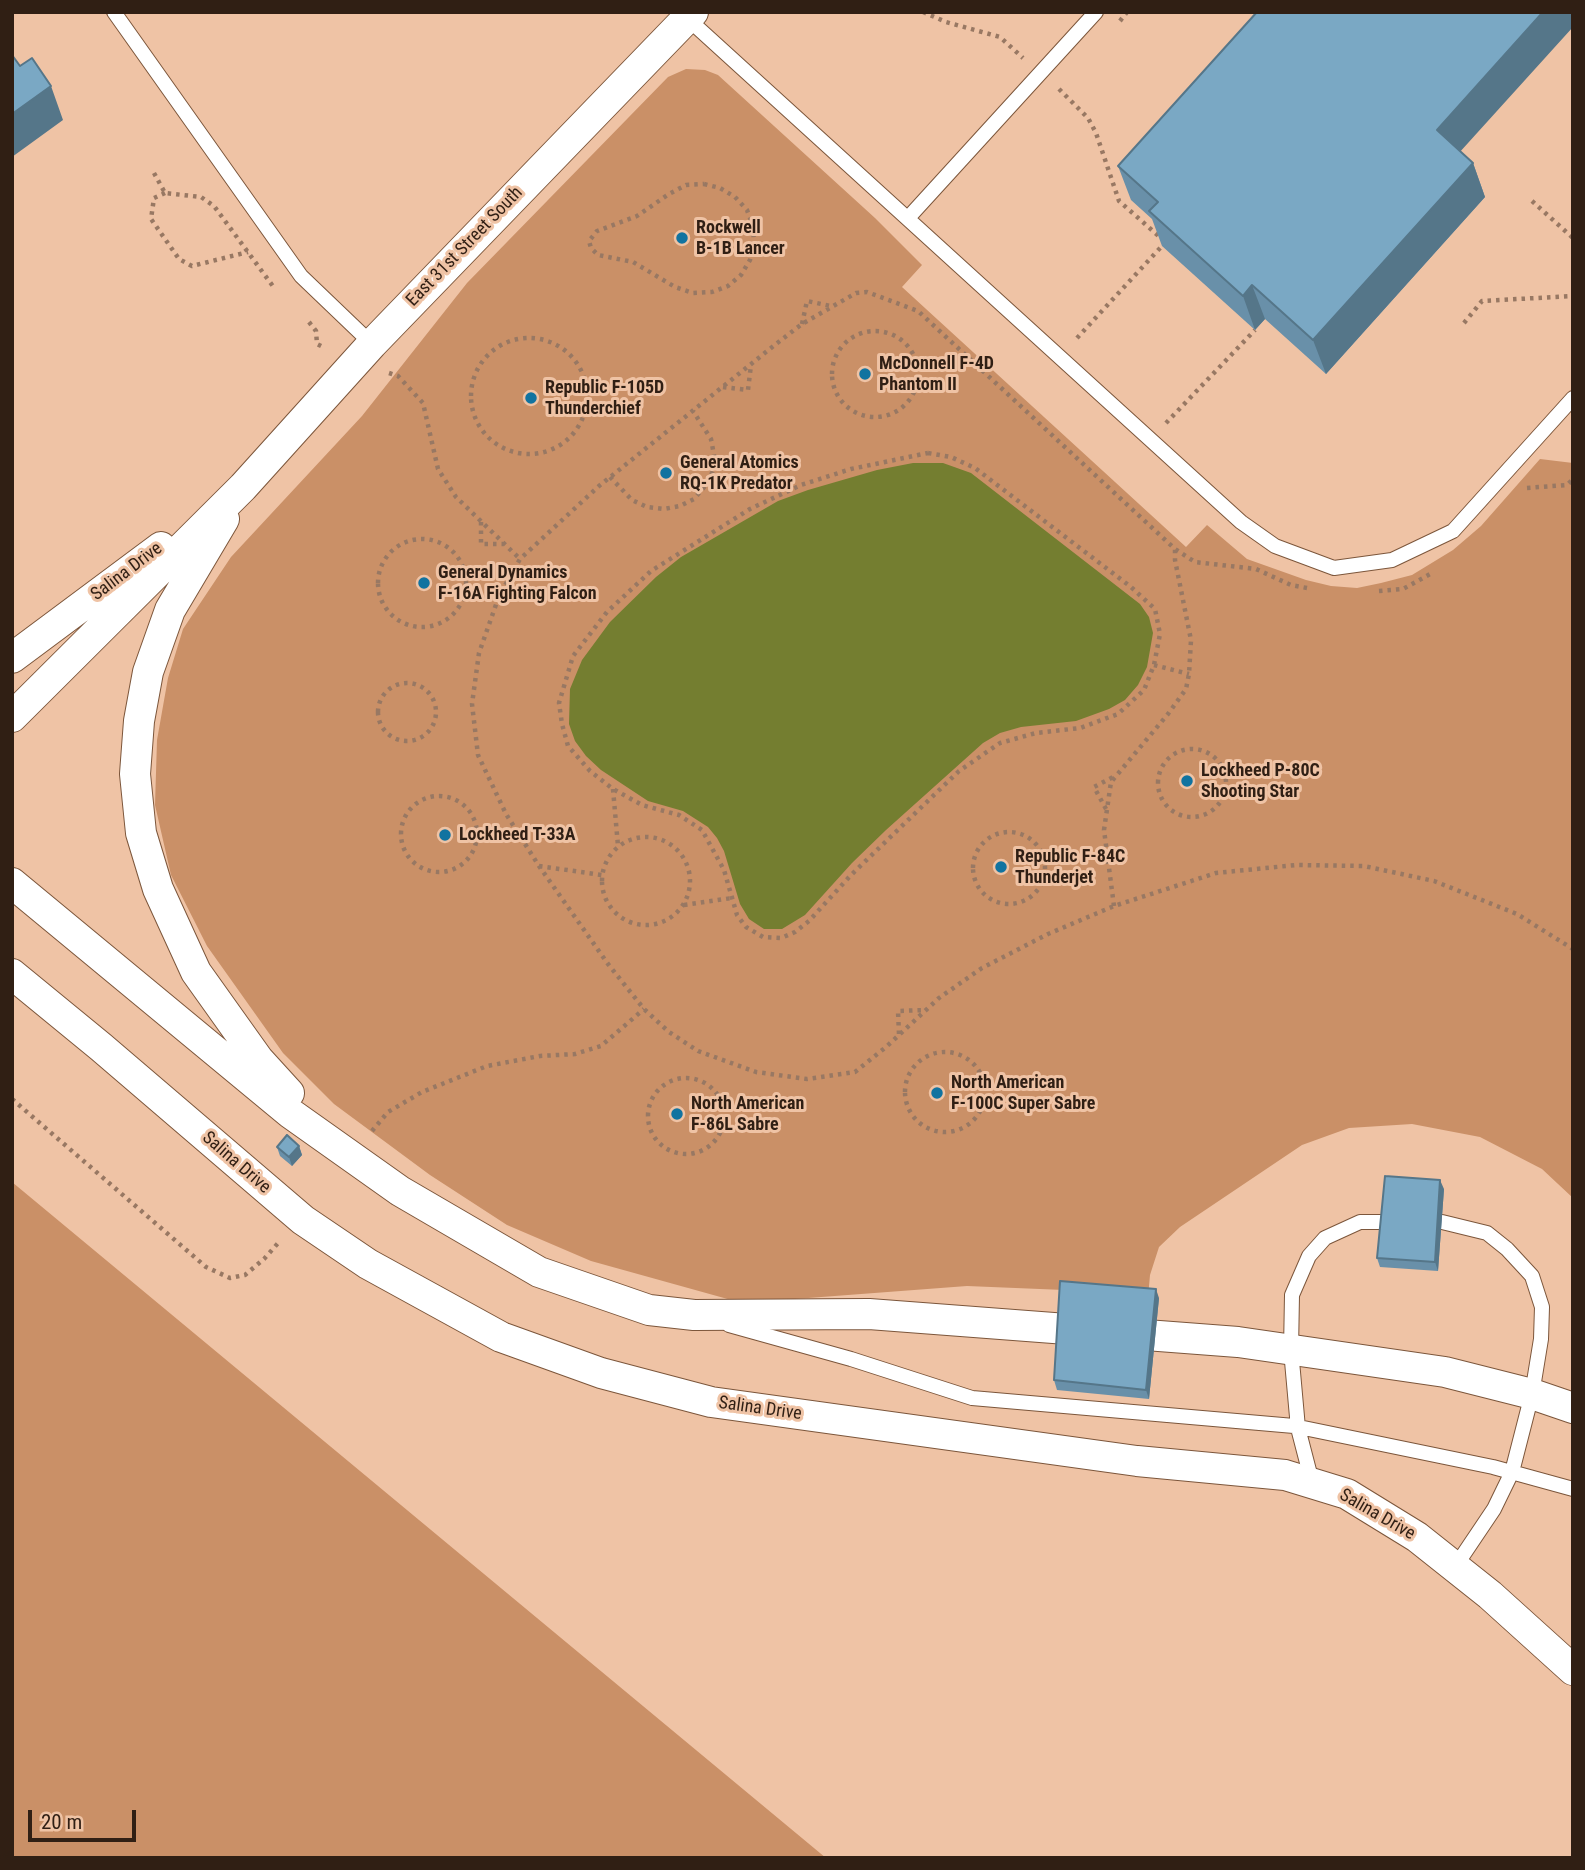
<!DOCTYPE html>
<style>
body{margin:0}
#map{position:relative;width:1585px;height:1870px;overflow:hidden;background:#efc3a5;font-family:"Roboto Condensed",sans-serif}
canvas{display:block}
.frame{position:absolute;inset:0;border:14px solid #301f14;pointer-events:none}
.scale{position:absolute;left:28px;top:1810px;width:108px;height:32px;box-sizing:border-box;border:4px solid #301f14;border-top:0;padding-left:9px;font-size:21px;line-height:24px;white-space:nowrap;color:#301f14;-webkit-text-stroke:5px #efc3a5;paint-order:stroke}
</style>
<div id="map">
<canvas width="1585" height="1870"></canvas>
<div class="frame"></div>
<div class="scale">20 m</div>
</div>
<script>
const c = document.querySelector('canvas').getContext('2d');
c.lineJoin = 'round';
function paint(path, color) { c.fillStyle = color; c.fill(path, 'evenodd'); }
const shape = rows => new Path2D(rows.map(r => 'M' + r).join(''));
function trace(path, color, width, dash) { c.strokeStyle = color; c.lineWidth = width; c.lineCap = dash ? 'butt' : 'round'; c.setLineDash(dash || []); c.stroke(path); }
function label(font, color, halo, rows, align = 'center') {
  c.font = font + ' "Roboto Condensed",sans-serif'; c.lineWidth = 6; c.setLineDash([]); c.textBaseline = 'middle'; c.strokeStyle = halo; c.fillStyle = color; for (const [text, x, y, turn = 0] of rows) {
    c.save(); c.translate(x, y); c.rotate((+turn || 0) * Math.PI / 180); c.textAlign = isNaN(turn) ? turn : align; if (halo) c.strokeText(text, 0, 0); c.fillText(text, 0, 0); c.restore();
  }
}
paint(shape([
 [686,69,705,70,718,75,875,218,922,265,902,287,1186,547,1207,525,1247,559,1306,580,1331,586,1357,588,1381,583,1412,575,1453,550,1481,526,1540,459,1573,463,1573,1198,1542,1169,1480,1137,1412,1124,1349,1128,1302,1145,1180,1227,1159,1247,1150,1275,1148,1297,1064,1290,967,1286,742,1303,591,1261,507,1225,430,1175,334,1104,283,1053,207,946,171,875,155,805,157,740,168,678,183,629,231,557,362,416,467,283,668,77],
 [12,1182,826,1858,12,1858]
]), '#ca9067');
paint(shape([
 [913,463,943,463,971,473,1140,604,1149,617,1153,633,1147,667,1138,685,1125,700,1109,709,1076,721,1021,727,1000,733,983,743,886,830,852,863,805,915,782,929,764,929,749,919,740,904,724,851,717,838,708,827,683,811,648,801,601,770,586,756,575,741,569,724,570,689,582,660,610,622,656,577,681,557,778,501,808,490,877,470]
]), '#747e30');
const lane = shape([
 [114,12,301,276,372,344],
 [687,18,1241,522,1275,546,1334,568,1392,560,1453,531,1573,398],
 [908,218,1096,12],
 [1423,1222,1442,1222,1487,1233,1507,1249,1532,1276,1542,1307,1541,1339,1532,1394,1512,1472,1494,1509,1455,1567],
 [729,1325,851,1359,972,1398,1294,1426,1493,1467,1573,1489],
 [1312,1482,1298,1428,1291,1350,1292,1295,1309,1256,1325,1238,1360,1222,1399,1222]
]);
const street = shape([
 [224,519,170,610,148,672,139,721,135,774,141,833,158,889,196,972,258,1059,289,1093],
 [12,658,161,547],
 [12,717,243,487,372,344,693,12],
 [12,883,290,1113,400,1191,539,1272,649,1310,694,1315,869,1314,1238,1342,1445,1372,1532,1394,1573,1408],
 [12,974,101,1047,303,1220,368,1264,501,1337,601,1373,711,1402,1137,1461,1285,1475,1347,1494,1417,1537,1490,1595,1573,1670]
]);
trace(lane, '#7c563b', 16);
trace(street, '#7c563b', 32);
trace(shape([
 [923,12,946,22,1000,37,1023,58],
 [1120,21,1127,12],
 [1059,89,1088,118,1096,133,1119,201,1162,239],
 [154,173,165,193,201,197,214,206,275,289],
 [704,184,720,188,735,197,747,210,753,226,754,244,750,260,741,275,728,286,712,292,693,293,675,287,633,262,598,255,591,248,589,241,597,231,637,216,669,194,686,185,704,184],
 [165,193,154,198,151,219,179,259,192,266,248,252],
 [1532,201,1573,238],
 [309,322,316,331,317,344,325,348],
 [1464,323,1482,301,1573,296],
 [802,324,807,301,831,306],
 '832 374a43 43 0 1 1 86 0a43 43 0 1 1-86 0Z',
 '471 396a58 58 0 1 1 116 0a58 58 0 1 1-116 0Z',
 [1077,338,1162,246],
 [389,373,398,376,423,403,438,469,456,497,520,559],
 [723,387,748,390,751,365],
 [1166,423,1255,330],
 [928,453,951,457,975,468,1131,587,1155,609,1160,634,1154,665,1144,690,1118,714,1080,728,1036,733,1000,743,959,771,851,875,809,921,795,932,781,938,763,937,746,927,737,915,724,870,702,830,679,815,642,805,613,789,590,771,568,746,562,724,559,703,573,656,607,612,651,571,750,509,801,485,851,469,928,453],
 [610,477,632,500,647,507,664,509,680,506,694,499,705,486,713,471,714,455,711,439,693,411],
 [1527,488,1567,485,1573,479],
 [481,522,481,544,503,544],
 '378 583a44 44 0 1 1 88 0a44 44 0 1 1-88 0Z',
 [1307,588,1291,585,1256,569,1195,562,1175,549,918,311,867,292,856,293,802,324,776,344,599,486,520,559,499,596,479,653,472,704,478,755,506,814,539,866,608,964,644,1009,669,1032,698,1051,756,1072,807,1079,855,1072,886,1047,939,998,982,968,1048,934,1114,906,1216,873,1296,865,1364,866,1434,881,1517,914,1573,949],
 [1379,591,1403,589,1432,573],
 [1154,665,1189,674],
 '378 712a29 29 0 1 1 58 0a29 29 0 1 1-58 0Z',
 '1158 783a34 34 0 1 1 68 0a34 34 0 1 1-68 0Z',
 [613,789,618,846],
 '401 834a38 38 0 1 1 76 0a38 38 0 1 1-76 0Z',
 [1106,809,1094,787,1115,776],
 '973 868a36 36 0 1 1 72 0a36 36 0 1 1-72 0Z',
 '602 881a44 44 0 1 1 88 0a44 44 0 1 1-88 0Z',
 [539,866,602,875],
 [684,905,732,898],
 [1114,906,1104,830,1111,782,1168,714,1186,689,1189,674,1191,640,1175,560,1175,549],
 [899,1034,898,1011,925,1010],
 '905 1092a40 40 0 1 1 80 0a40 40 0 1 1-80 0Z',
 '648 1116a38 38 0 1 1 76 0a38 38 0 1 1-76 0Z',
 [12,1099,206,1267,230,1278,245,1275,264,1259,279,1242],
 [372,1131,388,1112,422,1092,487,1066,540,1056,575,1054,601,1046,644,1009]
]), '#987863', 4.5, [3.5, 5]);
trace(lane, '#fff', 14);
trace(street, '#fff', 30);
paint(shape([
 [1461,152,1473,163,1485,197,1326,374,1265,319,1255,330,1162,246,1152,219,1131,200,1118,166],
 [299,1146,302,1155,292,1166,280,1156,277,1147],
 [1444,1189,1438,1271,1380,1267,1377,1258],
 [1159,1298,1149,1399,1057,1390,1054,1380]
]), '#6990a9');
paint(shape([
 [1543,12,1573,12,1573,27,1449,164,1437,130],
 [51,86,63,120,12,157,12,114],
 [1473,163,1485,197,1326,374,1313,340],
 [1252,285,1265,319,1255,330,1243,296],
 [299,1146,302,1155,292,1166,289,1157],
 [1440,1180,1444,1189,1438,1271,1435,1262],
 [1156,1289,1159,1298,1149,1399,1146,1390]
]), '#557689');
const building = shape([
 [1257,12,1543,12,1437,130,1473,163,1313,340,1252,285,1243,296,1149,211,1158,202,1118,166,1257,12],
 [12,55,20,66,32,58,51,86,12,114,12,55],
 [287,1135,299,1146,289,1157,277,1147,287,1135],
 [1385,1176,1440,1180,1435,1262,1377,1258,1385,1176],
 [1060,1281,1156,1289,1146,1390,1054,1380,1060,1281]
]);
paint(building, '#7aa8c4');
trace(building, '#557689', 2);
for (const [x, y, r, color] of [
 [682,238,7,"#1173a0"],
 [865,374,7,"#1173a0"],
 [531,398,7,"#1173a0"],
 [666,473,7,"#1173a0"],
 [424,583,7,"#1173a0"],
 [1187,781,7,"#1173a0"],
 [445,835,7,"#1173a0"],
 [1001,867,7,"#1173a0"],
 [937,1093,7,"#1173a0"],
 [677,1114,7,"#1173a0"]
]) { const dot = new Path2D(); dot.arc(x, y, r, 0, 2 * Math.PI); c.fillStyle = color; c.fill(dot); trace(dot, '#efc3a5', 2.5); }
label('bold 18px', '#301f14', '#efc3a5', [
 ["Rockwell",696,228],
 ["B-1B Lancer",696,249],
 ["McDonnell F-4D",879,364],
 ["Phantom II",879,385],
 ["Republic F-105D",545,388],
 ["Thunderchief",545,409],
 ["General Atomics",680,463],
 ["RQ-1K Predator",680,484],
 ["General Dynamics",438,573],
 ["F-16A Fighting Falcon",438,594],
 ["Lockheed P-80C",1201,771],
 ["Shooting Star",1201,792],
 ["Lockheed T-33A",459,835],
 ["Republic F-84C",1015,857],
 ["Thunderjet",1015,878],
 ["North American",951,1083],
 ["F-100C Super Sabre",951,1104],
 ["North American",691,1104],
 ["F-86L Sabre",691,1125]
], 'left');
label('18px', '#301f14', '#efc3a5', [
 ["East 31st Street South",465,247,-46],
 ["Salina Drive",127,572,-37],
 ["Salina Drive",236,1163,41],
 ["Salina Drive",760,1409,8],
 ["Salina Drive",1377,1515,30]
]);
</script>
